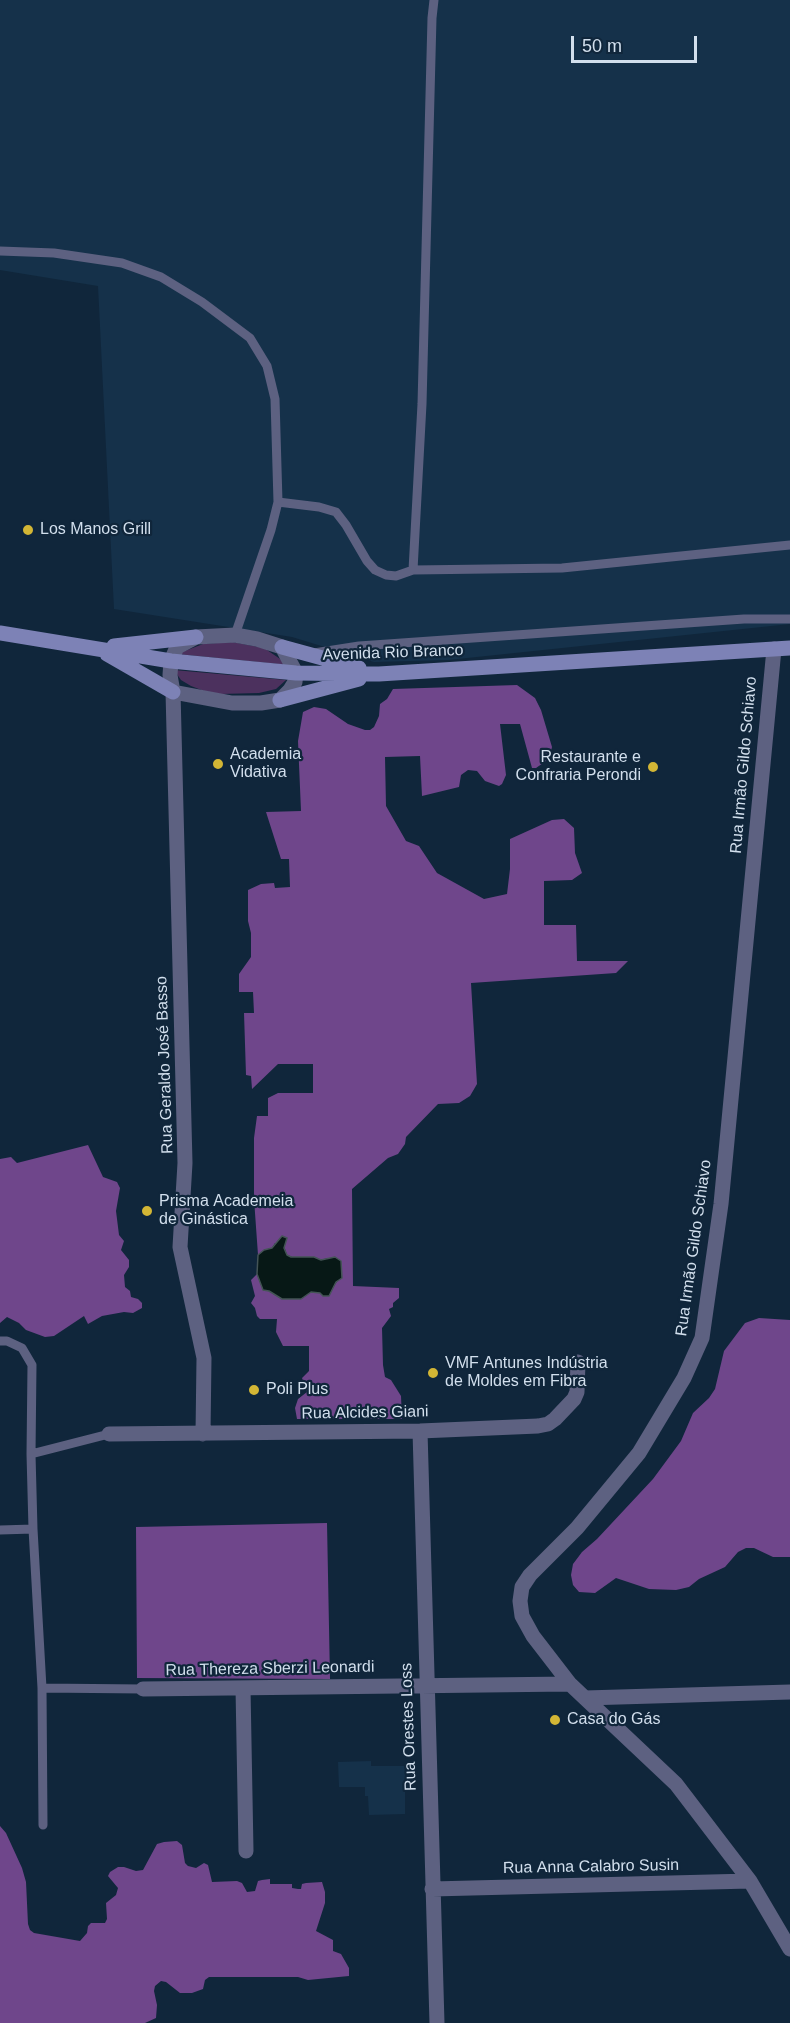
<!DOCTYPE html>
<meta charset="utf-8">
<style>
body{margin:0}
#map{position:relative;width:790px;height:2023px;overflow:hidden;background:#10263b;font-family:Helvetica,sans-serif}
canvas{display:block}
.scale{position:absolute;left:571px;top:36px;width:126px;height:27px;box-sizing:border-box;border:3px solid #d2dfed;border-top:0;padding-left:8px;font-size:18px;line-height:21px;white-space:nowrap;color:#d2dfed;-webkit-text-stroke:4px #10263b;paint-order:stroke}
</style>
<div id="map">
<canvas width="790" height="2023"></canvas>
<div class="scale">50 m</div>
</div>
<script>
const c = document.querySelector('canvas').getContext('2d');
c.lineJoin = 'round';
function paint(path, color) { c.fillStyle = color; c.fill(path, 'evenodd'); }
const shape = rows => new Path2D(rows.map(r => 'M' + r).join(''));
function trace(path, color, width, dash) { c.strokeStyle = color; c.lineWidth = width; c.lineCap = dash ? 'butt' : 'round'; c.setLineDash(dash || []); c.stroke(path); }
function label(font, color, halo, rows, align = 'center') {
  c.font = font + ' Helvetica,sans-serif'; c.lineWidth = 4.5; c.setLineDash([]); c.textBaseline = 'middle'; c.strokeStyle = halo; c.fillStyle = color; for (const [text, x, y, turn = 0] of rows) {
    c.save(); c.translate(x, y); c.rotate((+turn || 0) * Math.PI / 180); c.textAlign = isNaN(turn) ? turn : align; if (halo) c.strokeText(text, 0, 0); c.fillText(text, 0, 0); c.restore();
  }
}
paint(shape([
 [0,0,790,0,790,624,448,660,374,662,292,637,114,609,98,286,0,270],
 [371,1761,371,1766,405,1766,405,1814,369,1815,368,1796,365,1796,365,1787,339,1787,338,1762]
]), '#15314a');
paint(shape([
 [232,642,264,648,289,665,177,654,203,644],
 [174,670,286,680,276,689,259,693,220,694,204,691,191,686,181,680]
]), '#4c315e');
paint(shape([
 [517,685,535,698,541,710,552,747,550,755,546,761,536,768,532,768,520,724,500,724,506,775,502,784,499,786,485,781,477,771,468,770,461,775,459,787,422,796,420,756,385,757,386,806,406,841,419,846,437,873,484,899,507,894,510,869,510,839,552,820,564,819,574,828,575,853,582,873,572,880,544,881,544,925,576,925,577,961,628,961,616,973,471,983,477,1084,470,1096,459,1103,438,1104,406,1137,405,1144,398,1154,388,1158,352,1189,353,1286,399,1288,399,1298,393,1303,393,1307,389,1309,391,1316,382,1328,383,1365,385,1377,391,1380,401,1396,402,1419,297,1419,295,1408,298,1399,307,1392,302,1378,309,1371,309,1346,283,1346,276,1332,277,1319,260,1319,257,1316,255,1308,251,1303,255,1296,251,1280,257,1274,263,1290,269,1291,283,1299,301,1299,311,1292,330,1292,338,1280,341,1271,341,1261,329,1258,319,1260,314,1257,295,1258,287,1255,284,1246,275,1243,272,1248,264,1250,258,1255,254,1199,254,1138,257,1116,268,1116,268,1098,278,1093,313,1093,313,1064,278,1064,252,1089,251,1076,246,1075,244,1013,254,1013,253,992,239,992,239,974,251,957,251,933,248,921,248,890,261,884,274,883,275,888,290,887,289,859,281,859,266,812,301,811,298,741,303,712,314,707,326,709,348,724,365,730,370,730,374,727,379,716,380,704,387,699,393,689],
 [88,1145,103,1177,117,1182,120,1188,116,1211,119,1235,124,1241,121,1250,129,1260,129,1267,124,1275,125,1287,130,1291,131,1297,138,1299,142,1303,142,1308,133,1313,124,1312,102,1316,88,1324,84,1316,54,1336,45,1337,26,1330,19,1323,7,1317,0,1323,0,1159,11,1157,17,1163],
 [759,1318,790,1320,790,1557,773,1557,754,1548,746,1548,738,1552,725,1567,699,1579,689,1587,676,1590,649,1589,616,1578,595,1593,579,1592,573,1585,571,1575,573,1564,582,1552,597,1539,653,1479,681,1441,693,1413,709,1398,715,1389,724,1351,745,1323],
 [327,1523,330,1679,137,1678,136,1527],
 [0,1826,6,1833,22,1868,26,1882,28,1924,30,1930,34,1933,80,1941,87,1933,88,1926,91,1923,105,1923,107,1919,106,1903,116,1895,118,1888,108,1876,110,1872,118,1867,124,1867,136,1871,143,1870,157,1844,164,1842,177,1841,182,1845,185,1863,188,1866,196,1868,204,1863,208,1865,212,1882,237,1881,242,1883,247,1892,255,1891,258,1881,262,1880,270,1879,270,1884,292,1884,292,1888,298,1889,301,1889,302,1884,306,1883,322,1882,325,1892,325,1903,316,1931,333,1940,333,1951,341,1954,349,1968,349,1976,308,1980,298,1977,209,1977,205,1980,203,1989,192,1993,180,1993,166,1982,161,1981,155,1986,154,1991,157,2005,156,2018,145,2023,0,2023]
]), '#6f468b');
const water = shape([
 [282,1236,287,1238,284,1248,287,1255,291,1257,314,1257,321,1260,335,1257,341,1261,342,1278,336,1282,329,1296,323,1296,320,1293,311,1292,301,1299,282,1299,269,1291,263,1290,257,1274,258,1255,264,1250,272,1248,282,1236]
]);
paint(water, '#071816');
trace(water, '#445456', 1.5);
trace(shape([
 [0,251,54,253,122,263,161,277,202,302,250,338,267,366,275,399,278,502,271,530,235,635],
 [278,502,319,507,336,512,346,525,367,561,375,570,386,575,396,576,413,570,562,568,790,545],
 [413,570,422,404,432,18,434,0],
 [314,653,359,646,744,619,790,619],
 [0,1341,7,1341,22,1348,32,1365,31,1454],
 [33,1529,42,1688,43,1825],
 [0,1530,33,1529,31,1454,109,1434],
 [42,1688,143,1689]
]), '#5d6181', 9);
trace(shape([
 [774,649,721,1204,702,1338,684,1378,639,1453,577,1528,530,1575,522,1587,520,1601,522,1616,533,1636,570,1684,676,1784,750,1881,790,1949],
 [173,692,232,703,261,703,280,700,290,690,295,682,296,673,282,647,257,639,235,635,196,637,177,647,171,661,170,675,173,692,185,1163,180,1247,204,1358,203,1434],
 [420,1431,437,2023],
 [109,1434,420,1431,538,1426,548,1424,555,1419,574,1399,577,1392,578,1362],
 [243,1688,246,1851],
 [143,1689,570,1684],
 [585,1698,790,1692],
 [432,1889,750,1881]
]), '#5d6181', 15);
trace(shape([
 [0,633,171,661,296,673,379,674,790,648],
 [114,646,196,637],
 [282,647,359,668],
 [107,654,173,692],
 [280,700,359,679]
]), '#7d82b6', 15);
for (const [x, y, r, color] of [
 [28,530,6,"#d3b635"],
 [218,764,6,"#d3b635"],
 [653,767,6,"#d3b635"],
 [147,1211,6,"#d3b635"],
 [433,1373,6,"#d3b635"],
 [254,1390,6,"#d3b635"],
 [555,1720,6,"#d3b635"]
]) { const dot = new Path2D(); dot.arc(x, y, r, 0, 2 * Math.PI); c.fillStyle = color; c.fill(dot); trace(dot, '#10263b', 2); }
label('16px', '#d2dfed', '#10263b', [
 ["Los Manos Grill",40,530],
 ["Academia",230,755],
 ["Vidativa",230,773],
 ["Restaurante e",641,758,"right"],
 ["Confraria Perondi",641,776,"right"],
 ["Prisma Academeia",159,1202],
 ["de Ginástica",159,1220],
 ["VMF Antunes Indústria",445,1364],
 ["de Moldes em Fibra",445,1382],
 ["Poli Plus",266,1390],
 ["Casa do Gás",567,1720]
], 'left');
label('16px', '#d2dfed', '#10263b', [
 ["Avenida Rio Branco",393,653,-2],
 ["Rua Irmão Gildo Schiavo",744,765,-85],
 ["Rua Geraldo José Basso",165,1065,-92],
 ["Rua Irmão Gildo Schiavo",694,1248,-82],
 ["Rua Alcides Giani",365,1413,-1],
 ["Rua Thereza Sberzi Leonardi",270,1669,-1],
 ["Rua Orestes Loss",409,1727,-92],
 ["Rua Anna Calabro Susin",591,1867,-1]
]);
</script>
